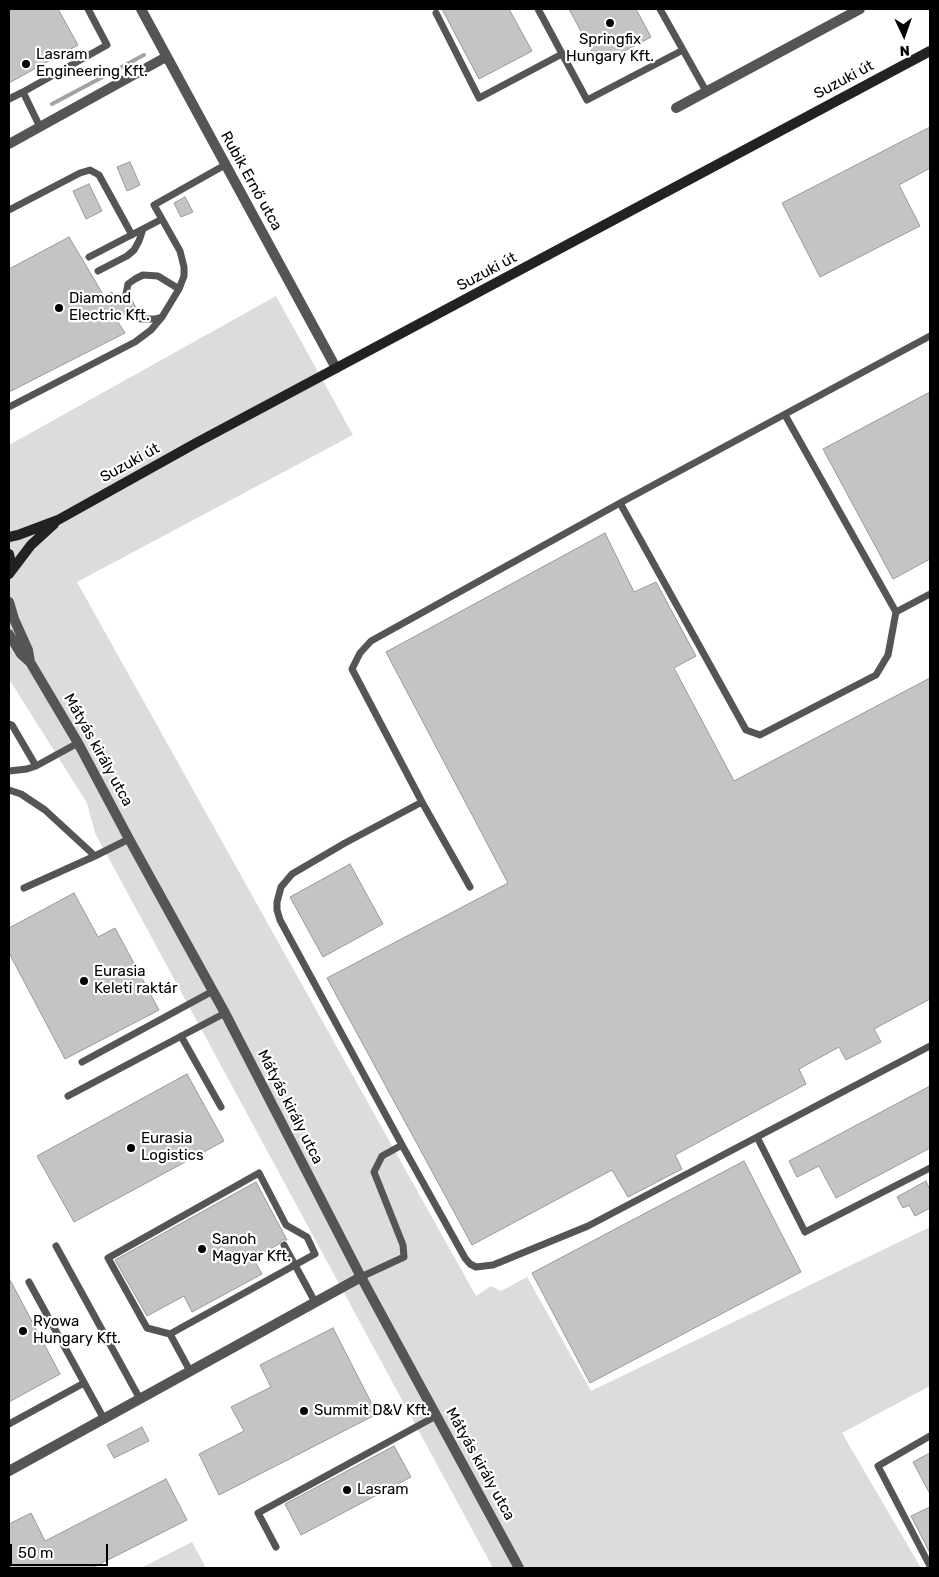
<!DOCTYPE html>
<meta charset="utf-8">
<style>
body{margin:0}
#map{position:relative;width:939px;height:1577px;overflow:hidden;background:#fff;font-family:Rubik,sans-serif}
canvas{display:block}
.frame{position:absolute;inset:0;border:10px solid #000;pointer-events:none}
.north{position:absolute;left:879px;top:10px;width:50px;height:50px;-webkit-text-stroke:4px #fff;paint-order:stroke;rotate:177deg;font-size:14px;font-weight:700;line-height:20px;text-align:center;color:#000}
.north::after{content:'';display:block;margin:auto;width:18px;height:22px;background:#000;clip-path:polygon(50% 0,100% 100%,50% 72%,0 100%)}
.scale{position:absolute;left:10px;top:1544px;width:98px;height:22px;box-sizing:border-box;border:2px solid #000;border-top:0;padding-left:6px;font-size:15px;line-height:18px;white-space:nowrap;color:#000;-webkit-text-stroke:4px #fff;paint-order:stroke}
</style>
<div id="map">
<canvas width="939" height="1577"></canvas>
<div class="frame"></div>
<div class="north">N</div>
<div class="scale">50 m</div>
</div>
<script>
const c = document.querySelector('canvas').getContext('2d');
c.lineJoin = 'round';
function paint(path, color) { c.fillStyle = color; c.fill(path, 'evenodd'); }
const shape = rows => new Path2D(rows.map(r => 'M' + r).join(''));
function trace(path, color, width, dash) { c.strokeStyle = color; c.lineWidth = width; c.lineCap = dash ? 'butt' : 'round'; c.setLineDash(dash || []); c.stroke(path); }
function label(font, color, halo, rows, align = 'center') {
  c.font = font + ' Rubik,sans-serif'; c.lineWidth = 4.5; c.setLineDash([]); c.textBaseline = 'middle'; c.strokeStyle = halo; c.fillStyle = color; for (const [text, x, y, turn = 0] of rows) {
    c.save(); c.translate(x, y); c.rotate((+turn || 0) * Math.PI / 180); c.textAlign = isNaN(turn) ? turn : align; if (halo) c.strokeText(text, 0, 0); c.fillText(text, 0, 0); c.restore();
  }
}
paint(shape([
 [276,296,353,435,77,582,476,1296,491,1286,501,1291,527,1277,591,1391,930,1227,930,1386,842,1433,921,1568,493,1568,95,833,87,803,9,679,9,445],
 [192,1542,206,1568,141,1568]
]), '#dcdcdc');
trace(shape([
 [52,104,144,55]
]), '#a3a3a3', 4);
const building = shape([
 [9,9,58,9,78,45,9,83,9,9],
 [442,9,509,9,532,51,479,79,442,9],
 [569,9,636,9,651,37,599,65,569,9],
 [930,127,930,168,899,185,920,226,820,277,782,203,930,127],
 [130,162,140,185,127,191,117,167,130,162],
 [89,184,102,211,86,219,73,191,89,184],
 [185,197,193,212,181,217,174,203,185,197],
 [69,237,104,296,112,292,118,304,121,302,124,304,129,303,131,298,136,308,127,307,125,311,125,314,116,319,125,333,9,392,9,269,69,237],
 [930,392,930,559,893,579,823,449,930,392],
 [605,533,634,592,656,582,696,656,674,668,734,781,930,678,930,999,874,1029,881,1042,846,1060,839,1047,799,1069,806,1084,675,1155,682,1169,628,1197,612,1170,472,1245,327,978,508,883,386,652,605,533],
 [350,864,383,924,323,957,290,897,350,864],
 [74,893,98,937,115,928,159,1010,65,1059,9,953,9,928,74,893],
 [187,1074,224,1141,74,1222,37,1156,187,1074],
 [930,1086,930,1148,836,1198,819,1166,797,1177,789,1161,930,1086],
 [744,1161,801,1272,590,1383,532,1273,744,1161],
 [926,1181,930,1190,930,1208,915,1216,909,1205,903,1208,897,1197,926,1181],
 [256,1182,287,1240,282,1240,279,1244,253,1258,262,1274,192,1312,184,1296,147,1316,115,1260,256,1182],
 [9,1278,60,1374,9,1402,9,1278],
 [333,1328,377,1414,219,1495,199,1454,244,1431,231,1407,271,1387,260,1365,333,1328],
 [142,1427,149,1441,114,1458,107,1445,142,1427],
 [394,1446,411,1477,301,1535,285,1504,394,1446],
 [930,1453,930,1494,913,1462,930,1453],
 [166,1479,187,1520,92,1568,9,1568,9,1524,31,1513,45,1541,166,1479],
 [930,1507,930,1553,911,1516,930,1507]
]);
paint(building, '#c4c4c4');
trace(building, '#999', 1);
trace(shape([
 [538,9,587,100,683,50],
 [660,9,706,91],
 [436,13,479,98,562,54],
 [9,99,23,92],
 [40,127,23,92,107,45,88,9],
 [9,210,80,173,90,170,99,175,132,235],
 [89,257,162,219],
 [98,271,127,256,134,250,139,241,143,229],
 [125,299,128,284,135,279,143,275,158,276,179,289],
 [130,312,140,319,155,319,162,317],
 [9,407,135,342,151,330,162,317,179,289,184,276,184,267,180,251,154,205,225,165],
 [620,503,746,730,760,735,876,675,888,655,896,612,785,415],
 [896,612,930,594],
 [9,724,12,725,36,766],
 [9,771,27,769,36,766,78,743],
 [9,790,21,794,45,810,95,856],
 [422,802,345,843,292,874,281,887,277,902,277,910,280,920,402,1145,465,1258,470,1264,476,1267,493,1265,588,1226,930,1046],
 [470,887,422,802,352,669,360,653,371,641,620,503,930,336],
 [24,888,95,856,129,839],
 [181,1036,221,1107],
 [82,1062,213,991],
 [68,1096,225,1013],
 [757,1137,805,1232,930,1168],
 [56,1246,140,1399],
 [361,1277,404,1257,403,1245,374,1172,382,1156,402,1145],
 [29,1282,104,1419],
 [170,1334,295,1265,284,1245],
 [190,1371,170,1334,147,1328,108,1258,259,1173,286,1225,307,1237,315,1254,295,1265,315,1302],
 [9,1424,84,1383],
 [930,1436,878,1466,930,1566],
 [276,1547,258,1513,436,1416]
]), '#555', 7);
trace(shape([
 [141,9,336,368],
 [676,108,860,9],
 [9,144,166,57],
 [9,602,14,619,28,650,30,662],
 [9,634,21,654,30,662,78,743,129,839,225,1013,361,1277,519,1568],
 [9,1471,361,1277]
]), '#555', 10);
trace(shape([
 [9,537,18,535,58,520,196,443,930,51],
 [9,554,11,563,10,572],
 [9,574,31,545,54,524]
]), '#222', 10);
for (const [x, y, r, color] of [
 [610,23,5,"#000"],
 [26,64,5,"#000"],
 [59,308,5,"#000"],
 [84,981,5,"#000"],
 [131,1148,5,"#000"],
 [202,1249,5,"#000"],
 [23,1331,5,"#000"],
 [304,1411,5,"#000"],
 [347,1490,5,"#000"]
]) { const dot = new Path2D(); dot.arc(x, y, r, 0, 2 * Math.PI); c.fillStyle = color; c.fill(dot); trace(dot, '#fff', 2); }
label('15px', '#000', '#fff', [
 ["Springfix",610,40,"center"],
 ["Hungary Kft.",610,57,"center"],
 ["Lasram",36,55],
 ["Engineering Kft.",36,72],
 ["Diamond",69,299],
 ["Electric Kft.",69,316],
 ["Eurasia",94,972],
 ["Keleti raktár",94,989],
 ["Eurasia",141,1139],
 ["Logistics",141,1156],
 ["Sanoh",212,1240],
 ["Magyar Kft.",212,1257],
 ["Ryowa",33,1322],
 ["Hungary Kft.",33,1339],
 ["Summit D&V Kft.",314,1411],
 ["Lasram",357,1490]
], 'left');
label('15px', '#000', '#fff', [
 ["Suzuki út",844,80,-28],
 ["Rubik Ernő utca",251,181,61],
 ["Suzuki út",487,272,-28],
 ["Suzuki út",130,463,-29],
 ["Mátyás király utca",98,750,61],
 ["Mátyás király utca",290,1107,63],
 ["Mátyás király utca",480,1464,61]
]);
</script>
